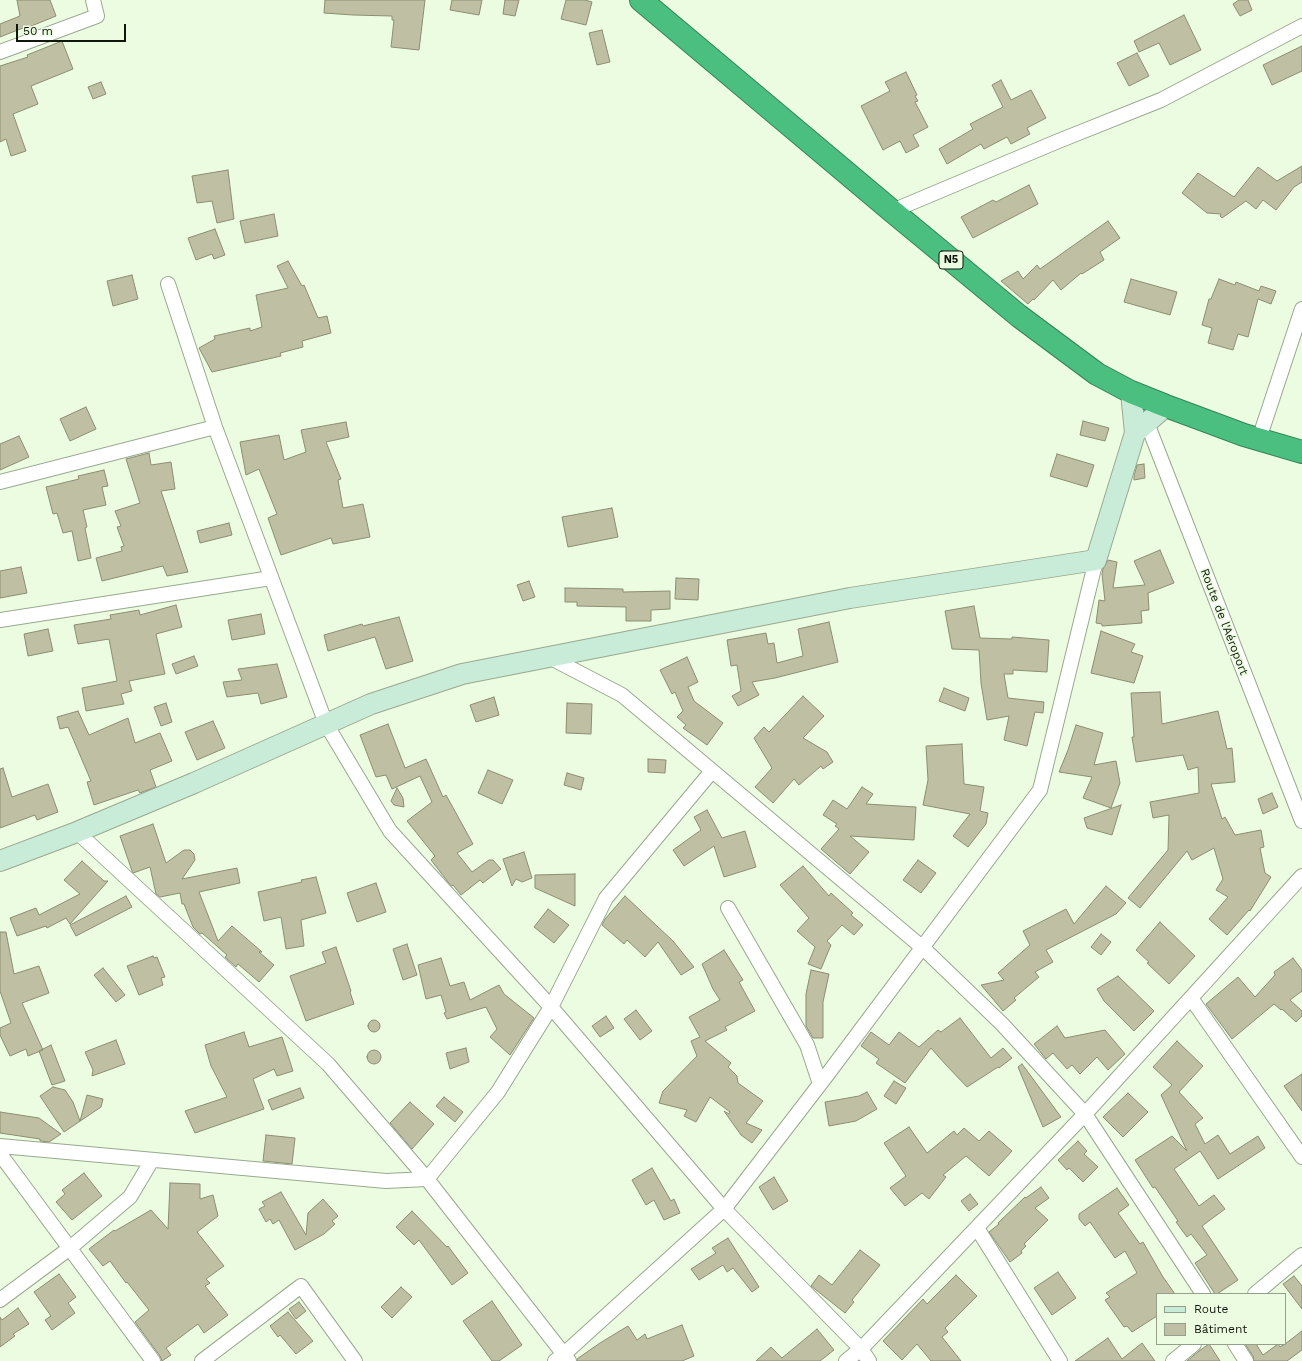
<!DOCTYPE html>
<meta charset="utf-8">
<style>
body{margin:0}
#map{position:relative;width:1302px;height:1361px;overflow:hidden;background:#ecfce1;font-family:"Work Sans",sans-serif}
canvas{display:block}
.legend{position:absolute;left:1156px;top:1293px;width:130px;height:52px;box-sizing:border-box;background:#ecfce1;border:1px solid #94a08c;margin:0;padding:5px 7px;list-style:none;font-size:12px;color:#11160d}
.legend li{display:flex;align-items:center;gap:8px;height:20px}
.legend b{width:20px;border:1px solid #94a08c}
.scale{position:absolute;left:16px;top:24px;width:110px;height:18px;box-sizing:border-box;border:2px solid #11160d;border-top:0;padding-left:5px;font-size:12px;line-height:14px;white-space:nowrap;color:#11160d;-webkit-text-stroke:3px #ecfce1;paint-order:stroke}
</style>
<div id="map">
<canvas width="1302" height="1361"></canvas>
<ul class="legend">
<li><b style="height:5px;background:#c9ecd9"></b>Route</li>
<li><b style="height:11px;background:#bfc0a3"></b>Bâtiment</li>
</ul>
<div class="scale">50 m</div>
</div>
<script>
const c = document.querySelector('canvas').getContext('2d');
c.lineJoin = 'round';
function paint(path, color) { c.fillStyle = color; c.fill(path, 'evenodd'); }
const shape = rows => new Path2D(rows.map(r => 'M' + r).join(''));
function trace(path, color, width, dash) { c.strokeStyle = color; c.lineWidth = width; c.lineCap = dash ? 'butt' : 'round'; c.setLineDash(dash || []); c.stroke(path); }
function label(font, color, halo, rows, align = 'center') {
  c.font = font + ' "Work Sans",sans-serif'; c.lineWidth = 3.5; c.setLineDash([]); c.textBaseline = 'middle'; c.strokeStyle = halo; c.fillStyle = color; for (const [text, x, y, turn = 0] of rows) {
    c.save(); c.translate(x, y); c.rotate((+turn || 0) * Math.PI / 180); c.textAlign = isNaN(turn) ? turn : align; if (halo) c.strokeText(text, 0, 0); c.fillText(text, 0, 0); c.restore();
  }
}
const building = shape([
 [17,0,50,0,56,16,24,29,23,28,0,37,0,24,20,16,17,0],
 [325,0,425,0,419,50,391,47,394,20,392,20,392,16,353,15,324,13,325,0],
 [452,0,482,0,479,15,450,10,452,0],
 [505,0,519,0,515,16,503,14,505,0],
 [566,0,585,0,592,2,586,25,561,19,566,0],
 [1239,0,1248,0,1252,10,1240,16,1233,4,1239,0],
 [1184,15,1201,50,1170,65,1159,43,1139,52,1134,41,1184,15],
 [602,30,610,62,597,65,589,33,602,30],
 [62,41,73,69,31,86,38,104,13,114,26,151,11,156,6,139,0,142,0,66,28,57,27,55,62,41],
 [1302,46,1302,71,1272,85,1263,65,1302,46],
 [1137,53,1149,76,1129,86,1117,63,1137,53],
 [906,72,917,95,915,96,918,101,915,102,928,127,913,135,919,146,906,153,900,141,883,150,861,106,890,91,885,82,906,72],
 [1001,80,1011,100,1031,90,1046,118,1027,128,1030,134,1011,144,1007,137,984,149,981,144,947,164,939,149,973,129,970,124,1003,107,992,85,1001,80],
 [101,82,106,94,93,99,88,87,101,82],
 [1302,166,1302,182,1294,187,1276,210,1263,200,1256,209,1246,201,1222,218,1220,216,1221,214,1207,213,1182,193,1198,173,1234,197,1258,167,1277,181,1302,166],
 [228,170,234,219,217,223,212,201,197,203,192,176,228,170],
 [1029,185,1038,204,973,238,961,217,993,200,996,202,1029,185],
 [274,214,278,236,245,243,240,221,274,214],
 [1108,221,1120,238,1100,252,1104,260,1082,274,1081,273,1061,290,1053,280,1034,300,1033,299,1028,304,1001,281,1018,271,1023,279,1037,265,1040,269,1108,221],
 [215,229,225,255,214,259,212,254,196,260,188,238,215,229],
 [288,261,302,286,304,285,318,318,327,316,331,333,302,341,303,347,280,353,281,356,212,372,199,348,215,339,214,336,250,328,250,331,262,327,256,295,288,288,277,266,288,261],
 [132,275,138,299,113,306,107,281,132,275],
 [1131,279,1177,292,1170,315,1124,302,1131,279],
 [1219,279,1235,285,1236,282,1259,291,1261,286,1276,291,1271,304,1258,299,1248,337,1238,334,1233,350,1208,343,1212,328,1202,325,1209,299,1211,299,1219,279],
 [86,407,96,429,70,441,60,419,86,407],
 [1083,421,1109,428,1105,441,1080,435,1083,421],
 [346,422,349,437,326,442,341,479,338,480,343,508,363,504,370,537,333,544,331,538,281,555,268,518,277,514,259,469,246,475,240,442,279,435,284,460,306,452,301,430,346,422],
 [19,436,29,457,0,470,0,444,19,436],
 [149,453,151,465,171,462,175,489,161,491,188,572,167,576,163,566,102,581,96,558,122,551,121,547,124,546,117,527,121,526,115,511,140,503,126,459,149,453],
 [1057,454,1094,465,1087,487,1050,476,1057,454],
 [1144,464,1145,478,1134,480,1134,476,1137,465,1144,464],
 [104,470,108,486,102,487,106,505,83,510,87,527,85,528,91,558,78,561,72,531,63,533,57,513,53,514,46,487,79,479,78,476,104,470],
 [612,508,618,537,568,547,562,517,612,508],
 [229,523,232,535,200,543,197,531,229,523],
 [1160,550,1174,583,1148,593,1149,610,1141,611,1142,623,1102,626,1102,624,1096,623,1099,600,1105,601,1102,574,1103,569,1108,560,1117,562,1113,588,1145,585,1134,561,1160,550],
 [21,567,27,593,0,598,0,571,21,567],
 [676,578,699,579,698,600,675,599,676,578],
 [529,581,535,597,523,601,517,585,529,581],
 [565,588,623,589,623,592,670,591,670,609,651,610,651,621,626,621,626,607,577,606,577,602,565,602,565,588],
 [176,605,182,627,156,634,165,674,129,681,132,691,121,694,124,704,86,711,82,688,117,681,109,639,78,644,74,625,111,619,110,615,139,610,140,615,176,605],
 [974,606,980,638,1012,639,1012,637,1049,640,1047,672,1013,670,1013,674,1004,674,1008,698,1044,702,1043,713,1035,712,1027,746,1004,740,1009,716,987,720,981,683,979,650,952,649,945,611,974,606],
 [261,614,265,634,232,640,228,620,261,614],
 [399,617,413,661,386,669,375,637,328,651,324,635,362,624,363,626,399,617],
 [829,622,838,662,775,678,752,682,759,695,738,706,732,696,741,691,737,665,731,666,727,640,766,633,768,644,774,643,777,663,803,656,798,629,829,622],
 [48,629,53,651,28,656,24,634,48,629],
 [1101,631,1135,644,1131,652,1143,656,1134,683,1091,673,1101,631],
 [194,656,198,666,176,674,172,664,194,656],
 [687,657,698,682,688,687,694,701,723,723,707,745,683,728,686,725,677,717,683,711,675,692,672,694,660,670,687,657],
 [277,664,287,697,261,704,258,693,227,697,223,682,242,680,238,669,277,664],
 [944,688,969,698,965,711,939,701,944,688],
 [1160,692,1162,724,1218,711,1227,749,1232,748,1235,782,1211,784,1222,819,1225,817,1235,835,1261,830,1264,847,1260,848,1265,873,1271,877,1250,911,1249,910,1227,935,1209,919,1228,897,1216,890,1223,879,1214,848,1192,860,1187,851,1140,908,1128,898,1168,850,1169,815,1153,818,1150,802,1199,793,1198,767,1188,770,1183,755,1136,762,1132,737,1134,737,1131,693,1160,692],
 [803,696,824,716,803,738,827,752,833,762,823,769,821,766,799,785,794,779,773,803,755,787,772,768,754,738,764,727,769,732,803,696],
 [494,697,499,715,476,722,470,705,494,697],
 [166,703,172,722,161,726,154,707,166,703],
 [567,703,592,704,591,734,566,733,567,703],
 [78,711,89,735,128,718,135,743,160,733,172,761,150,770,156,787,140,793,138,790,94,805,87,782,91,781,68,727,60,729,57,717,78,711],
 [213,721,225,748,197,760,185,732,213,721],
 [388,724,405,768,426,759,443,797,446,795,473,844,457,853,472,872,489,860,493,860,501,869,483,883,480,880,461,895,453,885,451,886,448,882,431,860,435,856,407,821,432,802,420,776,392,789,386,775,376,777,360,735,388,724],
 [1076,725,1103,733,1094,765,1116,761,1120,783,1111,808,1083,798,1092,777,1059,772,1068,750,1076,725],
 [962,744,964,784,984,787,980,811,988,813,986,824,968,847,953,836,970,814,923,805,928,780,926,746,962,744],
 [648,759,666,760,665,773,648,772,648,759],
 [3,768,12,797,48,784,58,812,37,820,35,815,0,828,0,769,3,768],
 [488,770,513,780,502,804,478,793,488,770],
 [567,773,584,778,581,790,564,785,567,773],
 [862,787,873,794,866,804,916,807,914,840,850,836,869,852,850,874,821,849,839,829,835,826,837,824,823,815,833,800,847,809,862,787],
 [397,788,403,798,404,807,394,805,391,801,397,788],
 [1272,793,1278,807,1263,814,1258,799,1272,793],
 [1121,805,1112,835,1087,828,1084,818,1121,805],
 [707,810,722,838,745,831,756,867,724,877,714,846,684,866,673,850,701,830,694,817,707,810],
 [153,824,166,863,184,850,190,850,194,854,195,860,182,879,237,868,240,883,199,892,218,941,232,926,262,952,259,952,274,965,259,982,238,964,236,967,225,957,227,955,202,933,200,934,193,927,184,904,182,904,180,893,160,897,156,894,150,867,133,873,132,871,120,836,153,824],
 [524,852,532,878,522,882,516,879,512,886,503,859,524,852],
 [918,860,936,873,921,893,903,880,918,860],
 [82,861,104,881,108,881,70,924,66,918,47,928,46,926,17,936,10,918,36,908,39,915,80,894,64,880,82,861],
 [803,866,829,896,831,893,853,913,851,915,863,925,854,935,842,925,827,941,831,945,821,969,808,964,815,947,797,931,809,918,780,885,803,866],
 [575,874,575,906,535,888,535,875,575,874],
 [316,877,326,913,301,920,304,946,286,949,281,917,264,921,258,892,302,882,301,880,316,877],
 [376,883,386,912,357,922,347,893,376,883],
 [1106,886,1126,903,1116,914,1046,950,1053,962,1035,972,1039,977,1014,998,1016,1000,1003,1011,981,985,1004,980,998,973,1030,945,1023,931,1066,909,1074,924,1106,886],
 [126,896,132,907,76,936,70,925,126,896],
 [625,896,673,941,694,967,681,975,658,942,645,957,627,940,624,944,602,925,605,919,625,896],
 [548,909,569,925,554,943,534,927,548,909],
 [1160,922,1195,956,1169,984,1147,963,1149,962,1136,950,1160,922],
 [0,932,6,932,14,974,39,966,49,993,22,1003,43,1050,28,1056,26,1049,10,1056,0,1035,0,1028,11,1023,0,991,0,932],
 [1101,934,1111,942,1101,955,1091,947,1101,934],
 [407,944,417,975,403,980,393,949,407,944],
 [336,947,351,991,350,992,354,1004,306,1021,290,976,326,963,322,952,336,947],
 [724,950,743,980,739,982,755,1011,725,1027,727,1030,705,1041,731,1063,728,1067,737,1076,738,1083,763,1101,746,1123,762,1130,752,1143,741,1135,724,1111,729,1114,730,1112,710,1097,696,1122,684,1116,687,1110,659,1103,663,1091,697,1056,691,1041,700,1037,689,1017,720,1000,713,989,702,964,724,950],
 [153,956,154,958,157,957,165,977,161,978,163,985,139,995,127,966,153,956],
 [441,958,450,986,464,982,470,1000,499,985,504,994,534,1018,510,1055,490,1037,497,1029,486,1007,447,1019,444,1013,446,1012,441,995,426,999,418,965,441,958],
 [1293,958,1302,970,1302,991,1290,1000,1302,1011,1302,1016,1296,1022,1282,1009,1281,1010,1274,1004,1232,1039,1206,1004,1238,977,1255,997,1275,975,1274,972,1293,958],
 [103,968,125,995,116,1002,94,975,103,968],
 [811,970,829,974,823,1002,823,1038,813,1038,806,1026,806,994,811,970],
 [1118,976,1154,1011,1134,1031,1104,1001,1097,989,1118,976],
 [636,1010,652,1031,640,1040,624,1019,636,1010],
 [606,1016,614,1028,600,1037,592,1026,606,1016],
 [960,1018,991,1058,1003,1048,1012,1058,999,1068,998,1067,967,1087,946,1065,931,1048,905,1083,876,1063,879,1059,861,1046,871,1032,889,1045,899,1032,919,1047,938,1030,941,1032,960,1018],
 '368 1026a6 6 0 1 1 12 0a6 6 0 1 1-12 0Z',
 [1057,1026,1065,1038,1105,1030,1125,1054,1108,1070,1097,1057,1080,1074,1072,1065,1067,1069,1053,1053,1046,1059,1034,1044,1057,1026],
 [244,1032,249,1047,282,1037,293,1071,277,1076,274,1069,253,1079,264,1109,195,1133,185,1111,227,1097,211,1066,205,1045,244,1032],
 [116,1040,125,1064,92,1076,93,1070,85,1052,116,1040],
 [1177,1041,1203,1066,1179,1092,1203,1118,1195,1124,1205,1144,1218,1135,1230,1154,1258,1136,1265,1148,1218,1179,1200,1151,1174,1169,1199,1206,1214,1195,1225,1209,1202,1226,1238,1280,1217,1294,1215,1294,1195,1263,1207,1255,1191,1234,1187,1237,1176,1222,1178,1221,1155,1187,1153,1188,1135,1160,1172,1136,1187,1151,1161,1095,1172,1085,1153,1067,1177,1041],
 [51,1045,65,1081,52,1085,39,1051,51,1045],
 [466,1048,469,1062,450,1069,446,1053,466,1048],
 '367 1057a7 7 0 1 1 14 0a7 7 0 1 1-14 0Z',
 [1022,1064,1061,1117,1043,1127,1018,1067,1022,1064],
 [1302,1074,1302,1111,1284,1086,1302,1074],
 [894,1081,906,1088,896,1104,884,1096,894,1081],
 [53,1087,65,1090,73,1102,80,1121,87,1095,103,1099,101,1107,64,1132,40,1096,53,1087],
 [300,1088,304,1098,272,1110,268,1100,300,1088],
 [867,1092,877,1109,856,1121,829,1126,825,1102,859,1096,867,1092],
 [1128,1093,1148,1112,1123,1137,1103,1117,1128,1093],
 [444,1097,463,1112,455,1122,436,1106,444,1097],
 [410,1102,434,1124,412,1149,390,1123,410,1102],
 [0,1112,39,1118,61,1134,49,1142,40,1141,40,1139,0,1133,0,1112],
 [909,1127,927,1153,954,1131,957,1135,964,1128,979,1141,989,1131,1012,1151,989,1176,966,1156,943,1175,946,1177,929,1199,922,1193,905,1206,890,1188,906,1176,884,1143,909,1127],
 [266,1135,295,1138,292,1164,263,1161,266,1135],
 [1078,1141,1087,1151,1084,1154,1098,1167,1083,1182,1069,1168,1067,1170,1058,1160,1078,1141],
 [652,1168,671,1201,674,1199,680,1213,664,1220,654,1200,646,1205,632,1180,652,1168],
 [84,1173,102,1196,72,1220,56,1202,65,1194,62,1190,84,1173],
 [774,1177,788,1201,773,1210,759,1187,774,1177],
 [170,1183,200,1184,200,1199,213,1195,218,1216,197,1232,224,1266,206,1279,210,1283,205,1286,228,1315,204,1333,198,1324,166,1348,171,1355,162,1361,160,1356,135,1322,149,1310,127,1282,126,1283,110,1261,103,1266,89,1249,114,1230,115,1231,151,1210,168,1229,170,1183],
 [1041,1187,1049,1198,1035,1208,1048,1220,1024,1244,1026,1246,1021,1251,1022,1253,1010,1262,989,1232,999,1224,998,1223,1025,1197,1026,1198,1041,1187],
 [1117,1188,1129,1205,1118,1213,1140,1244,1143,1242,1163,1277,1175,1294,1157,1294,1157,1316,1132,1332,1127,1326,1124,1327,1105,1300,1110,1297,1106,1293,1137,1273,1125,1251,1115,1258,1090,1222,1085,1226,1079,1219,1079,1214,1117,1188],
 [281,1192,306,1235,308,1213,323,1199,338,1216,332,1221,335,1224,324,1234,295,1250,279,1220,273,1224,270,1219,266,1222,259,1209,265,1206,262,1202,281,1192],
 [970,1194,978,1204,969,1211,961,1201,970,1194],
 [412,1211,447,1247,448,1246,468,1273,452,1285,419,1240,414,1245,396,1227,412,1211],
 [728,1238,759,1287,752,1292,733,1268,727,1272,723,1265,699,1280,691,1269,716,1253,712,1248,728,1238],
 [860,1250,880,1265,852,1300,854,1302,845,1313,811,1286,819,1275,832,1285,860,1250],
 [1058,1272,1076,1298,1052,1315,1034,1288,1058,1272],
 [59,1274,76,1297,68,1303,75,1313,52,1330,45,1320,51,1316,34,1292,59,1274],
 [956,1275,977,1296,945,1328,948,1332,942,1337,961,1361,931,1361,917,1344,902,1360,883,1341,923,1299,927,1304,956,1275],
 [1294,1276,1302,1286,1302,1309,1283,1284,1294,1276],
 [401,1287,412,1297,392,1318,381,1307,401,1287],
 [492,1301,522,1345,499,1361,492,1361,463,1321,492,1301],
 [299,1302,306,1311,296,1319,289,1309,299,1302],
 [18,1308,29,1324,13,1334,15,1336,0,1347,0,1317,2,1320,18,1308],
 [288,1312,313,1341,296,1354,280,1335,278,1337,270,1326,288,1312],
 [682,1325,694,1356,682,1361,577,1361,577,1359,600,1343,628,1326,637,1340,645,1334,647,1339,682,1325],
 [817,1329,834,1350,820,1361,756,1361,771,1347,782,1358,817,1329],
 [1302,1331,1302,1350,1287,1361,1254,1361,1253,1356,1245,1344,1256,1344,1263,1355,1278,1344,1280,1347,1285,1344,1302,1331],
 [1108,1338,1122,1359,1142,1343,1155,1361,1075,1361,1108,1338],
 [1209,1344,1220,1361,1187,1361,1199,1351,1209,1344]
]);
paint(building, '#bfc0a3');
trace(building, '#8c8d71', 1);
const street = shape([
 [0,52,97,16,93,0],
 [892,211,1056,142,1161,100,1302,26],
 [168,284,215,427,326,724,390,831,551,1007,724,1209,861,1349,869,1361],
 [1147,423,1302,821],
 [1259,439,1302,309],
 [0,482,215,427],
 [0,620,271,578],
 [549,657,622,695,923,948,1002,1024,1085,1114,1203,1294],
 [77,832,328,1064,427,1179,569,1361],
 [728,908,807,1045,820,1084],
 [1191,998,1302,1157],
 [0,1146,386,1181,427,1179,498,1092,551,1007,606,898,712,771],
 [0,1154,153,1361],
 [977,1228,1060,1361],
 [1255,1294,1302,1255],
 [0,1300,70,1248,130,1197,152,1160],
 [1235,1344,1246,1361],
 [202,1361,301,1286,355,1361],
 [555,1361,564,1354,724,1209,827,1075,1040,790,1096,560],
 [846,1361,861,1349,1085,1114,1302,876],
 [1173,1361,1194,1344]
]);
const secondary = shape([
 [1135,433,1166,406],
 [0,861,77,832,194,783,371,704,462,674,850,598,1096,560,1135,433,1131,392]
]);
const highway = shape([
 [641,0,892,211,1019,316,1097,374,1131,392,1166,406,1244,435,1302,452]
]);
trace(street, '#99a88f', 16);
trace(secondary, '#99a88f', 22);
trace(highway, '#368458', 24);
trace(street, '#fff', 14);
trace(secondary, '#c9ecd9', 20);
trace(highway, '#4abf80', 22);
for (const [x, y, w] of [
 [951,260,24]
]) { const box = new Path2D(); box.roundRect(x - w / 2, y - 9, w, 18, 3); c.fillStyle = '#ecfce1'; c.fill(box); trace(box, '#11160d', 1); }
label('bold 11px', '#11160d', null, [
 ["N5",951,260]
]);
label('12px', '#11160d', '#ecfce1', [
 ["Route de l'Aéroport",1224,622,69]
]);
</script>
